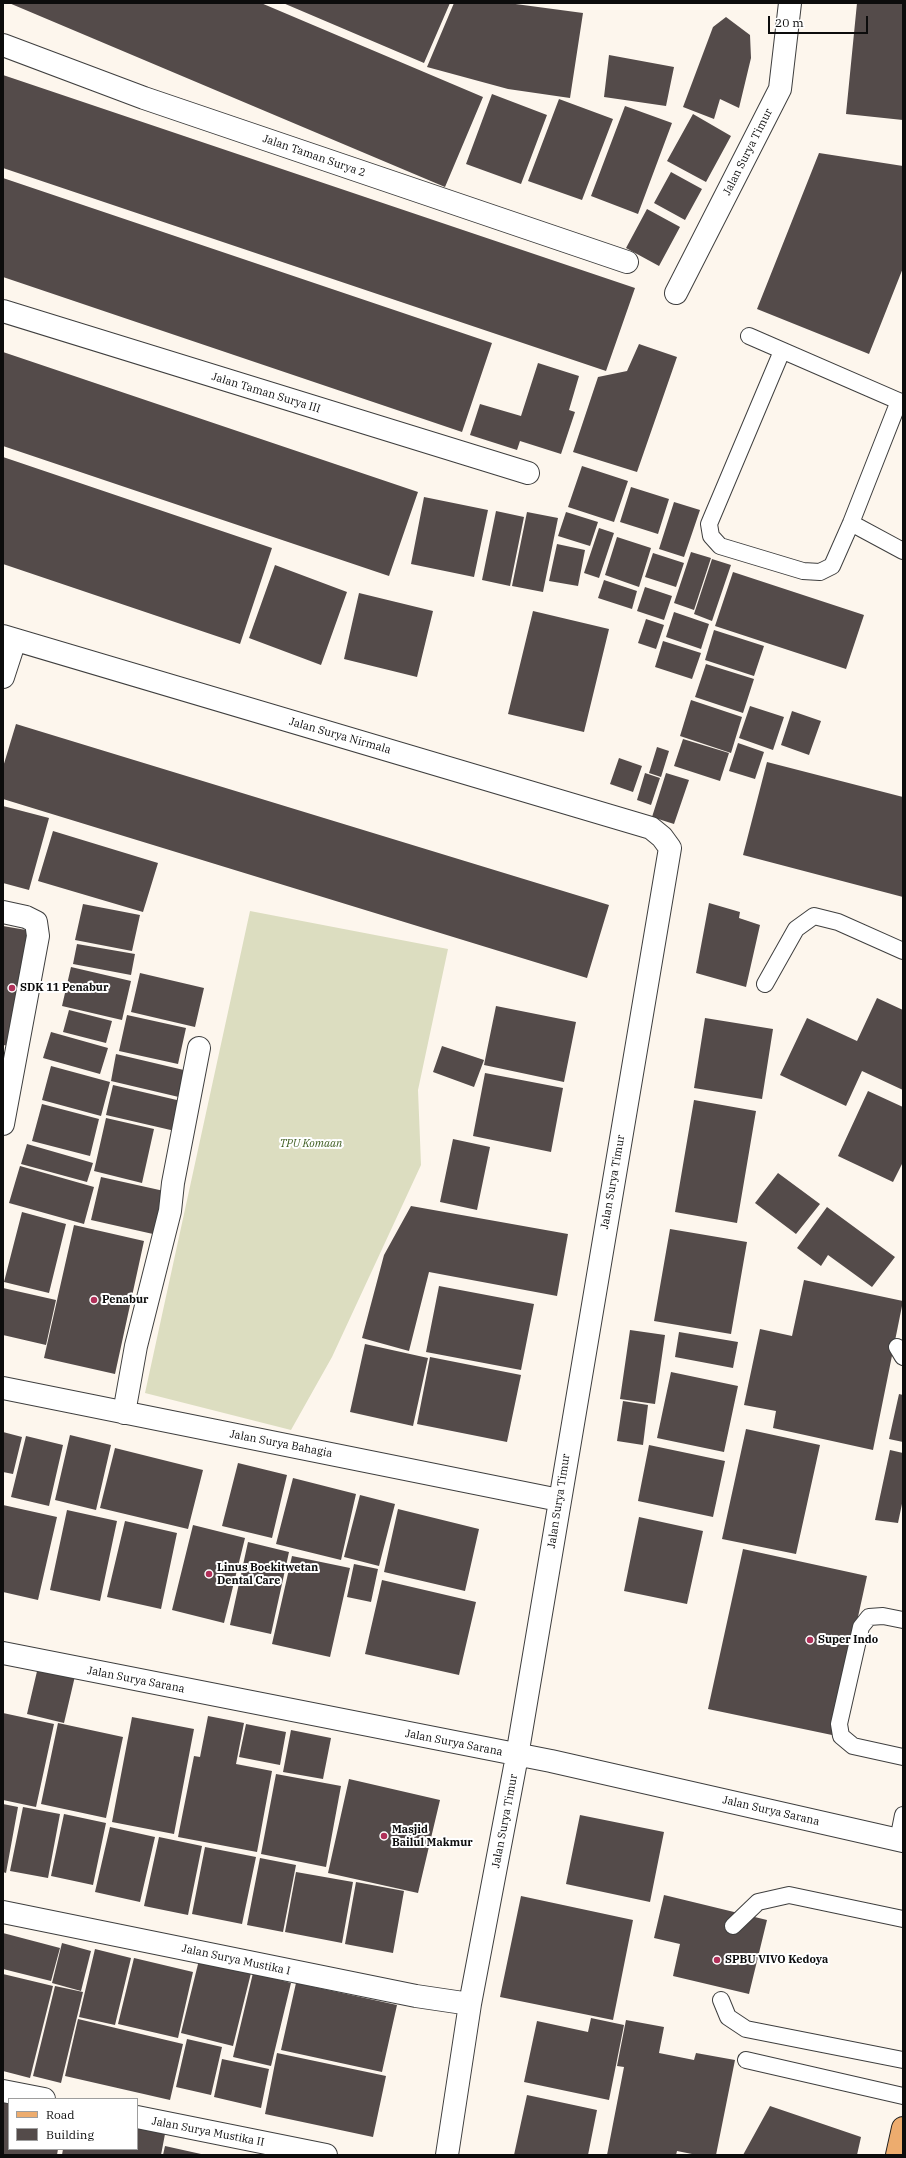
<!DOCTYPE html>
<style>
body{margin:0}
#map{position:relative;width:906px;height:2158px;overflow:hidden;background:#fdf6ed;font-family:"IBM Plex Serif",serif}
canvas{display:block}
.frame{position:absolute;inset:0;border:4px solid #0c0c0c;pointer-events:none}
.legend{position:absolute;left:8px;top:2098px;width:130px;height:52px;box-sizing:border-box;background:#fff;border:1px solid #9e9e9e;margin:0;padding:5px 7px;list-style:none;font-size:12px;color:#0c0c0c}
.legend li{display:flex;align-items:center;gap:8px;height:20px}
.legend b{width:20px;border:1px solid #9e9e9e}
.scale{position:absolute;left:768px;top:16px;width:100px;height:18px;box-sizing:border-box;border:2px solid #0c0c0c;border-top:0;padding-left:5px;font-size:12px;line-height:14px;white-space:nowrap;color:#0c0c0c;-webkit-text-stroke:3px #fff;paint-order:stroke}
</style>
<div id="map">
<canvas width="906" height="2158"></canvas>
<div class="frame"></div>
<ul class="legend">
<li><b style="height:5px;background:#edac6e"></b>Road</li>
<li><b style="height:11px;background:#544b4a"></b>Building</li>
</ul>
<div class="scale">20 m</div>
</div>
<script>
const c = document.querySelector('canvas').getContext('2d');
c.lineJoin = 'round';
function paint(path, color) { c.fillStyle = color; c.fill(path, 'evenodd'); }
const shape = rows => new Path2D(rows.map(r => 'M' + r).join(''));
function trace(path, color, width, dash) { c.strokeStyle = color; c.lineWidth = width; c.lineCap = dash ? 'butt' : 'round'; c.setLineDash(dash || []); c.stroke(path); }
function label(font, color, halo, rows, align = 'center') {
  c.font = font + ' "IBM Plex Serif",serif'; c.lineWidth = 4; c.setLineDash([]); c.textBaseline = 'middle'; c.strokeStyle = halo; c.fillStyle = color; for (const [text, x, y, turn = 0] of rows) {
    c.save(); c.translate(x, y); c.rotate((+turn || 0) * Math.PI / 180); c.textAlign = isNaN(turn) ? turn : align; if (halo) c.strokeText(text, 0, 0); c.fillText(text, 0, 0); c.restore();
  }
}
paint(shape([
 [250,911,448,949,418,1090,421,1165,332,1357,291,1430,145,1393]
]), '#dcddc0');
paint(shape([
 [9,3,261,3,483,97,445,187],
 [283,3,450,3,424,63],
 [454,3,508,3,583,13,570,98,508,89,427,67],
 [857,3,903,3,903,120,846,114],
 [726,17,750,35,751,58,739,108,720,99,714,119,683,107,713,27],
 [609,55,674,67,666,106,604,97],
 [3,75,635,288,606,371,3,168],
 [492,94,547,115,521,184,466,164],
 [559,99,613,119,582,200,528,181],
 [625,106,672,123,638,214,591,196],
 [693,114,731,136,706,182,667,161],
 [819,153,903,166,903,268,869,354,757,309],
 [671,172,702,189,685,220,654,203],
 [3,178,492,343,462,432,3,277],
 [647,209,680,227,659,266,626,248],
 [639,344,677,357,637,472,573,452,598,377,627,371],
 [3,352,418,492,389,576,3,446],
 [538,363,579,376,569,410,575,412,561,454,520,441,517,450,470,435,480,404,521,416],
 [3,457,272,548,240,644,3,564],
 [582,466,628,481,614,522,568,507],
 [631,487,669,499,658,534,620,522],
 [424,497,488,510,474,577,411,564],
 [674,502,700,510,684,557,659,549],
 [496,511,524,517,510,586,482,580],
 [527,512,558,518,543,592,512,586],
 [566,512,598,522,590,546,558,536],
 [599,528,614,533,599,578,584,573],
 [617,537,651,548,639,587,605,575],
 [557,544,585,550,578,586,549,581],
 [691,552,711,558,694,610,674,603],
 [653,553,684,563,676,587,645,577],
 [712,559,731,565,712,621,694,614],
 [275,565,347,592,321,665,249,638],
 [733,572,864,615,846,669,715,626],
 [604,580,637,591,632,609,598,598],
 [645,587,672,596,664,620,637,611],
 [359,593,433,611,417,677,344,659],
 [533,611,609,629,584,732,508,714],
 [674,612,709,624,701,649,666,637],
 [646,619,664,625,656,649,638,643],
 [714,630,764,646,754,676,705,660],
 [663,641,701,653,692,679,655,667],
 [706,664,754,679,743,713,695,697],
 [691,700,742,717,731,753,680,736],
 [750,706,784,717,773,750,739,738],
 [792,711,821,721,809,755,781,745],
 [16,724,609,905,587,978,3,799,3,767],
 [683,739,729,753,720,781,674,766],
 [738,743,764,752,755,779,729,771],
 [657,747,669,751,661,777,649,773],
 [619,758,642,766,633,792,610,784],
 [767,762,903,797,903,897,743,855],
 [645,773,660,778,651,805,637,800],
 [666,773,689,780,674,824,652,817],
 [3,806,49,818,29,890,3,883],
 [53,831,158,863,143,912,38,881],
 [709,903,740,912,739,918,760,925,746,987,696,973],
 [83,904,140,915,132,951,75,940],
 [3,926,32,931,10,1046,3,1045],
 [77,944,135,954,131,975,73,964],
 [71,967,131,981,122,1020,62,1006],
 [140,973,204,988,195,1027,131,1012],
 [877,998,903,1010,903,1090,862,1071,846,1106,780,1075,807,1018,857,1041],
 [496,1006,576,1022,564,1082,484,1065],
 [69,1010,112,1021,106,1043,63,1032],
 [127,1015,186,1028,178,1064,119,1051],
 [705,1018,773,1029,762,1099,694,1088],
 [51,1032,108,1048,100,1074,43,1058],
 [442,1046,484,1060,474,1087,433,1072],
 [116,1054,188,1071,183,1098,111,1081],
 [51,1066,110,1082,101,1116,42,1100],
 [485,1073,563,1088,551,1152,473,1136],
 [113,1085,181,1101,175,1131,106,1115],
 [868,1091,903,1107,903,1162,893,1182,838,1156],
 [694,1100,756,1111,737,1223,675,1212],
 [42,1104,99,1119,90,1156,32,1141],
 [106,1118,154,1129,142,1183,94,1171],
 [453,1139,490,1147,477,1210,440,1202],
 [27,1144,93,1163,87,1182,21,1164],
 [20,1166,94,1187,84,1224,9,1203],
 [778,1173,820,1204,796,1234,755,1203],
 [101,1177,164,1191,153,1234,91,1220],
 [411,1206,568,1234,557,1296,429,1272,409,1351,362,1338,384,1255],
 [827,1207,895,1257,872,1287,828,1255,821,1266,797,1248],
 [22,1212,66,1224,49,1293,4,1282],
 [74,1225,144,1241,115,1374,44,1358],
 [670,1229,747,1242,731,1334,654,1321],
 [804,1280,903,1301,873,1450,773,1428,776,1411,744,1405,760,1329,792,1336],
 [439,1286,534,1304,521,1370,426,1352],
 [3,1288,56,1300,46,1345,3,1335],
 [630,1330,665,1335,655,1404,620,1399],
 [679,1332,738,1342,733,1368,675,1357],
 [365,1344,428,1358,413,1426,350,1412],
 [430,1357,521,1375,507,1442,417,1424],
 [671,1372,738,1386,724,1452,657,1438],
 [899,1394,903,1395,903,1442,889,1439],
 [623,1401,648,1405,643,1445,617,1441],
 [746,1429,820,1445,796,1554,722,1539],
 [3,1432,22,1437,13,1474,3,1472],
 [70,1435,111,1445,96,1510,55,1500],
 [26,1436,63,1445,49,1506,11,1497],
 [649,1445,725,1461,713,1517,638,1501],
 [115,1448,203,1470,188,1529,100,1508],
 [890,1450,903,1453,903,1499,898,1523,875,1520],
 [238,1463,287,1475,272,1538,222,1526],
 [293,1478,356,1494,341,1560,276,1544],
 [360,1495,395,1504,379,1566,344,1557],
 [3,1505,57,1517,38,1600,3,1592],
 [398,1509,479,1529,465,1591,384,1572],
 [67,1510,117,1521,100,1601,50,1590],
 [639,1517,703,1531,687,1604,624,1591],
 [125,1521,177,1533,161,1609,107,1597],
 [193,1525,245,1538,224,1623,172,1610],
 [248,1542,289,1552,271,1634,230,1625],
 [743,1549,867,1576,832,1735,708,1709],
 [292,1556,350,1568,330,1657,272,1644],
 [354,1564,378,1569,371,1602,347,1597],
 [382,1580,476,1602,459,1675,365,1654],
 [38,1667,75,1676,64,1723,27,1714],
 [3,1713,54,1724,36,1807,3,1800],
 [208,1716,244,1723,236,1764,272,1771,257,1852,178,1837,194,1756,200,1757],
 [132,1717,194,1729,174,1834,112,1822],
 [58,1723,123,1737,106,1818,41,1804],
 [246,1724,286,1732,280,1765,239,1757],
 [291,1730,331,1738,323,1779,283,1772],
 [276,1774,341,1786,326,1867,261,1854],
 [349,1779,440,1800,418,1893,328,1873],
 [3,1804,18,1807,6,1873,3,1872],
 [23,1807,60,1814,48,1878,10,1871],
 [64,1814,106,1823,93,1885,51,1876],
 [580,1815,664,1832,650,1902,566,1884],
 [110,1827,155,1837,140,1902,95,1892],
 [159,1837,202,1846,188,1915,144,1906],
 [205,1847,256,1857,242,1924,192,1914],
 [260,1858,296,1865,283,1932,247,1925],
 [296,1872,353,1882,342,1943,285,1932],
 [356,1882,404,1891,393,1953,345,1944],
 [664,1895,767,1920,749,1994,673,1976,680,1944,654,1938],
 [521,1896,633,1920,613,2020,500,1997],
 [3,1933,60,1948,51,1981,3,1969],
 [62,1943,91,1951,81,1991,52,1983],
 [95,1949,131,1958,115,2025,79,2017],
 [134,1958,193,1972,178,2038,118,2024],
 [199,1960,251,1973,233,2046,181,2033],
 [253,1973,291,1983,271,2066,233,2057],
 [3,1974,53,1986,30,2078,3,2071],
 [296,1983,397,2005,382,2072,281,2050],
 [55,1986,83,1992,61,2083,33,2076],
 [591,2018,624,2025,609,2100,524,2082,537,2021,588,2032],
 [78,2019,183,2044,170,2100,65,2076],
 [626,2020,664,2027,659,2053,694,2060,696,2053,735,2060,716,2155,697,2155,677,2151,676,2155,607,2155,624,2067,617,2066],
 [187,2039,222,2047,211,2095,176,2087],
 [277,2053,386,2076,373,2137,265,2114],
 [222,2059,269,2069,261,2108,214,2097],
 [527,2095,597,2110,588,2155,514,2155],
 [3,2102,9,2103,9,2149,58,2149,57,2155,3,2155],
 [770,2106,861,2137,857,2155,743,2155],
 [137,2128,165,2134,161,2155,62,2155,63,2149,137,2149],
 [165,2146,201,2154,201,2155,163,2155]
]), '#544b4a');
const lane = shape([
 [749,336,903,403],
 [782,351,709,524,711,536,720,546,803,571,820,572,832,566,851,523,899,401],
 [851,523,903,551],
 [765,984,796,929,814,916,838,922,903,951],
 [897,1347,903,1357],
 [903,1620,883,1616,869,1617,861,1627,839,1724,841,1736,853,1746,903,1757],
 [898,1840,903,1815],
 [733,1926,758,1902,789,1895,903,1919],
 [721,2000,728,2017,746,2029,903,2060],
 [746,2060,903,2096]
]);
const street = shape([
 [3,45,144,98,627,262],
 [676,293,780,89,790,3],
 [3,311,528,473],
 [3,636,651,828,662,837,670,848,517,1756,470,2004,447,2155],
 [3,677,15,640],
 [3,912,26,917,36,922,38,936,3,1124],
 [3,1388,559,1500],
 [124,1413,136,1346,170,1211,173,1183,199,1048],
 [3,1653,551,1761,903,1841],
 [3,1912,416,1996,470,2004],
 [3,2091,44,2099],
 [137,2117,326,2155]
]);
const primary = shape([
 [897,2155,903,2128]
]);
trace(lane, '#3f3f3f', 18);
trace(street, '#3f3f3f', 24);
trace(primary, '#1d1d1d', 24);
trace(lane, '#fff', 16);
trace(street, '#fff', 22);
trace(primary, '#edac6e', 22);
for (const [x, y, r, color] of [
 [12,988,4,"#b03059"],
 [94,1300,4,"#b03059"],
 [209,1574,4,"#b03059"],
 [810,1640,4,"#b03059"],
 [384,1836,4,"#b03059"],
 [717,1960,4,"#b03059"]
]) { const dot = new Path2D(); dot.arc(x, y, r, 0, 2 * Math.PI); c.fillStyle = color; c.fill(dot); trace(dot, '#fff', 1.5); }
label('11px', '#0c0c0c', '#fff', [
 ["Jalan Surya Timur",748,152,-63],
 ["Jalan Taman Surya 2",314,156,19],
 ["Jalan Taman Surya III",266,393,17],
 ["Jalan Surya Nirmala",340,736,16],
 ["Jalan Surya Timur",613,1182,-80],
 ["Jalan Surya Bahagia",281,1444,11],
 ["Jalan Surya Timur",559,1501,-81],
 ["Jalan Surya Sarana",136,1680,11],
 ["Jalan Surya Sarana",454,1743,11],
 ["Jalan Surya Sarana",771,1811,13],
 ["Jalan Surya Timur",505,1821,-79],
 ["Jalan Surya Mustika I",236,1960,12],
 ["Jalan Surya Mustika II",208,2132,11]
]);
label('bold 11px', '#0c0c0c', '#fff', [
 ["SDK 11 Penabur",20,988],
 ["Penabur",102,1300],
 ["Linus Boekitwetan",217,1568],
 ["Dental Care",217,1581],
 ["Super Indo",818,1640],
 ["Masjid",392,1830],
 ["Bailul Makmur",392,1843],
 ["SPBU VIVO Kedoya",725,1960]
], 'left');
label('italic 11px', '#3f5e22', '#fff', [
 ["TPU Komaan",311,1144]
]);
</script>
